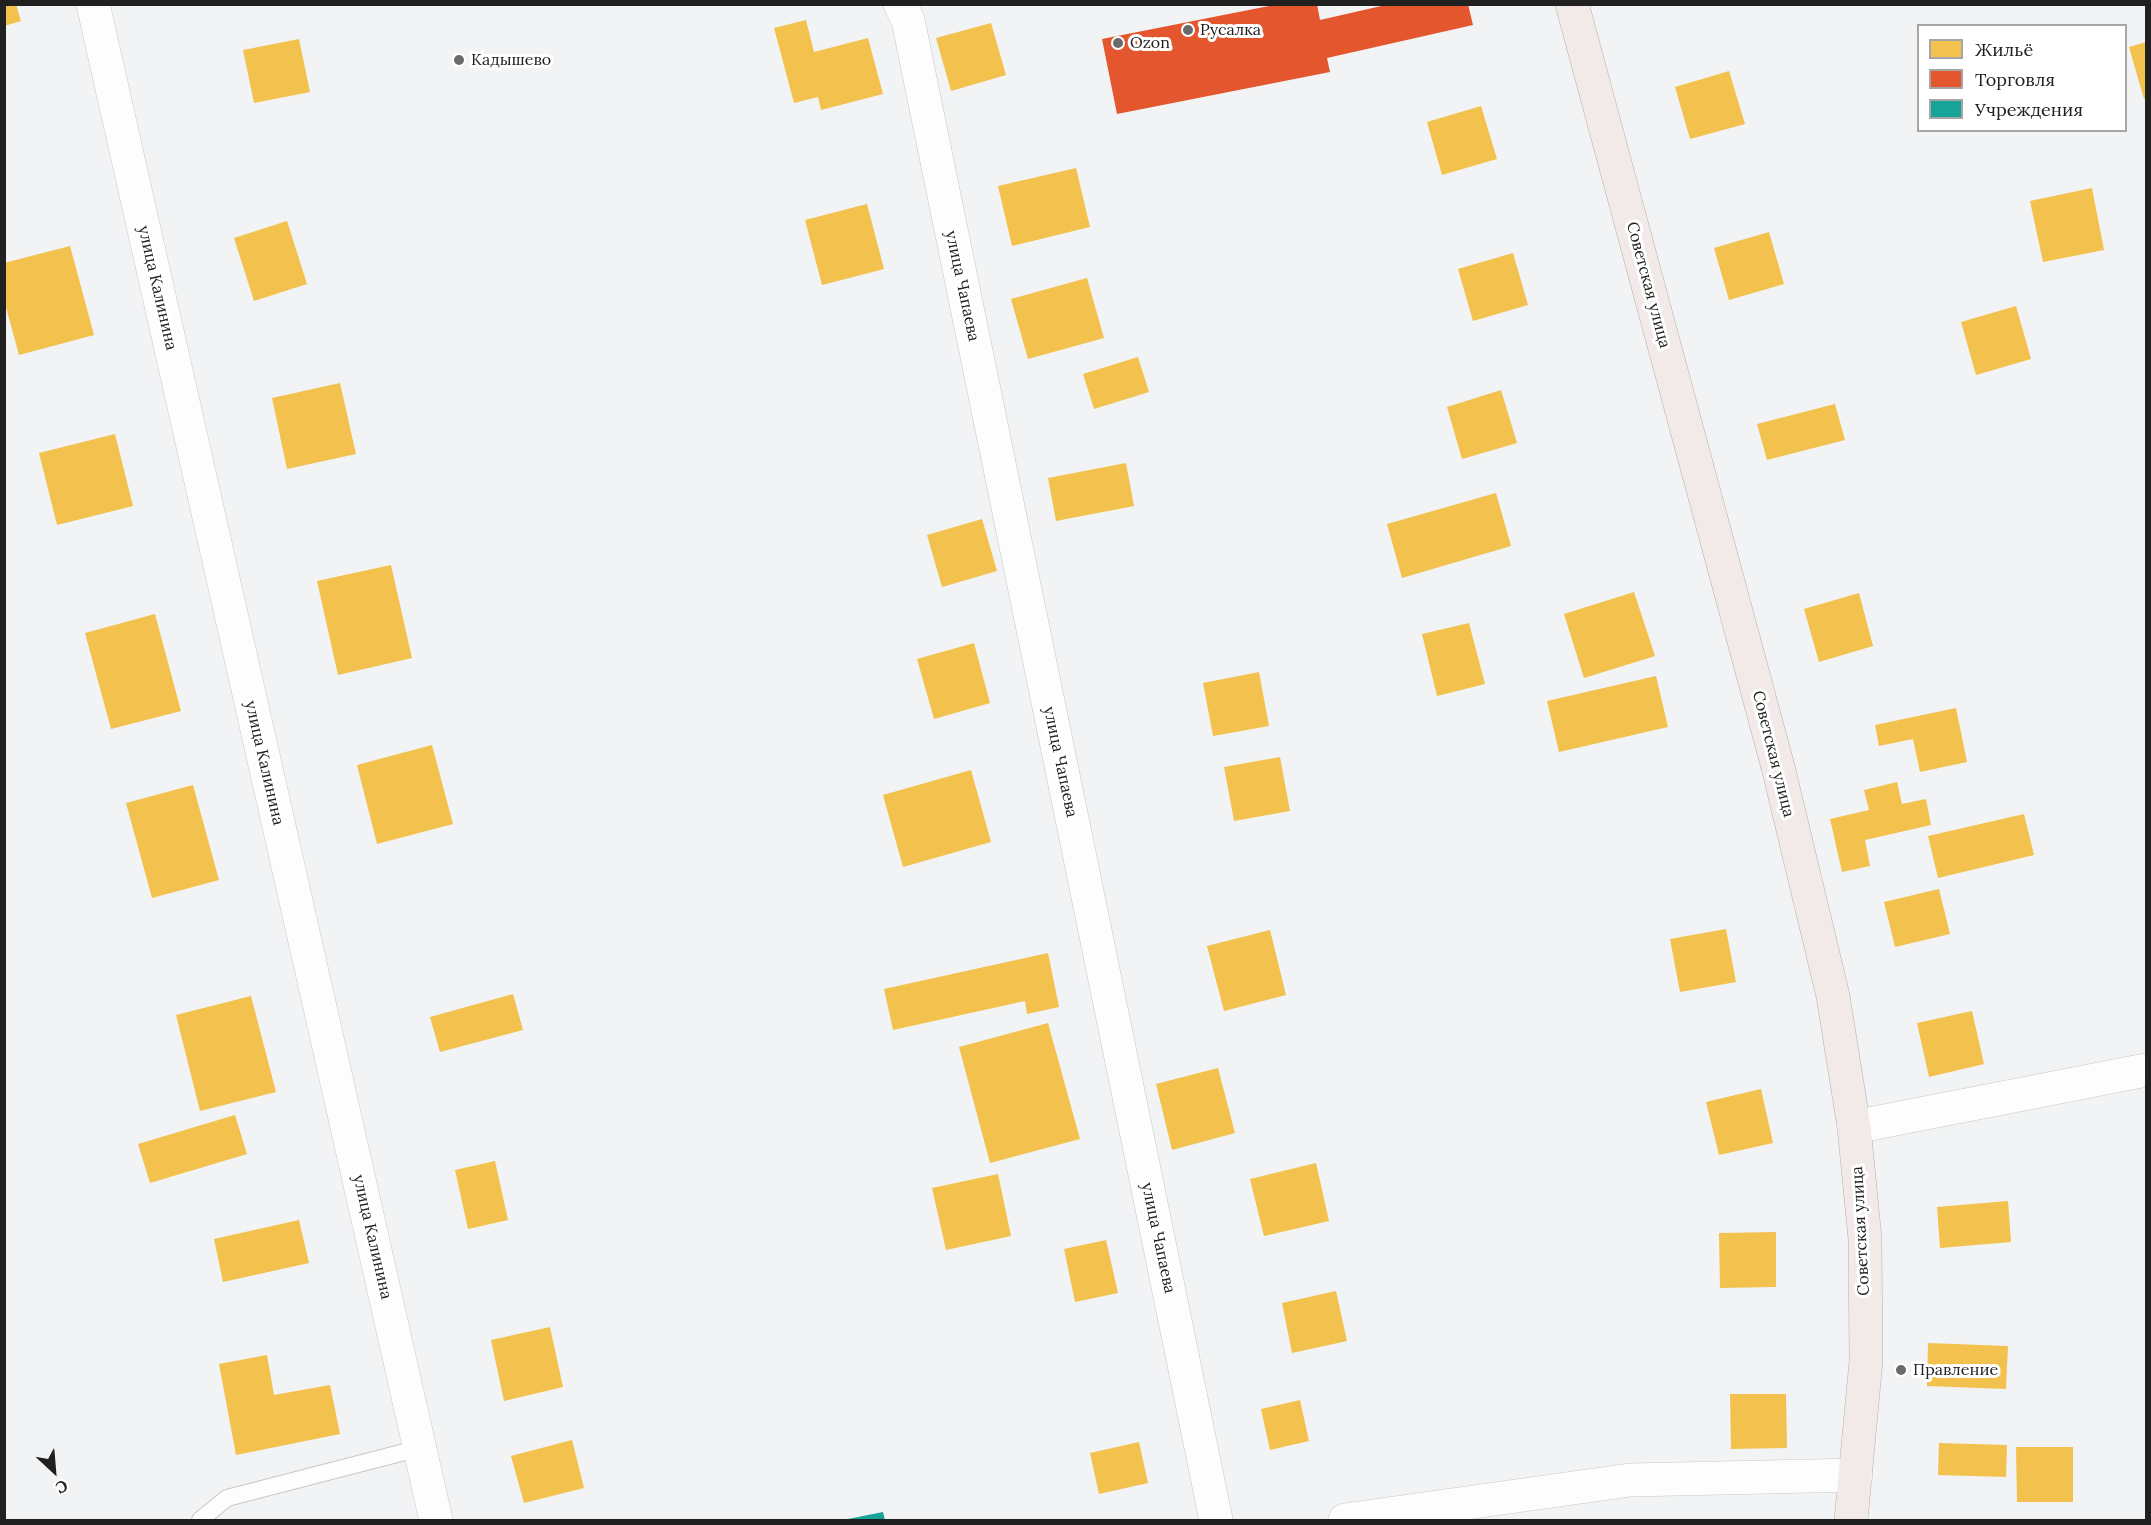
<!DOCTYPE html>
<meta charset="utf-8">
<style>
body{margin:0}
#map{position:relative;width:2151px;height:1525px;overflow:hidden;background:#f2f3f4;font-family:Lora,serif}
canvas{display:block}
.frame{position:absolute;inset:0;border:6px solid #202021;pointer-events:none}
.legend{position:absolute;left:1917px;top:24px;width:210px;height:108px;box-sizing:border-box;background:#fff;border:2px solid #a6a6a6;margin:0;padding:8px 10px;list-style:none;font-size:18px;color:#202021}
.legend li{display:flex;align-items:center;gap:12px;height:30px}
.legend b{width:30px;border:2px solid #a6a6a6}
.north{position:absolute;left:24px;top:1441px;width:60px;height:60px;-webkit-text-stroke:4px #fff;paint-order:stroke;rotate:154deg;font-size:16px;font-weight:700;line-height:24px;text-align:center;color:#202021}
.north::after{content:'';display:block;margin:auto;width:21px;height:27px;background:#202021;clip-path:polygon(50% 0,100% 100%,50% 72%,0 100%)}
</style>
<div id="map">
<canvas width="2151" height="1525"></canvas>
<div class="frame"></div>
<ul class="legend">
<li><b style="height:16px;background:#f2c14e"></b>Жильё</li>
<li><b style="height:16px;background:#e4572e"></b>Торговля</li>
<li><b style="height:16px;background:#17a398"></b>Учреждения</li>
</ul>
<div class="north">С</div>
</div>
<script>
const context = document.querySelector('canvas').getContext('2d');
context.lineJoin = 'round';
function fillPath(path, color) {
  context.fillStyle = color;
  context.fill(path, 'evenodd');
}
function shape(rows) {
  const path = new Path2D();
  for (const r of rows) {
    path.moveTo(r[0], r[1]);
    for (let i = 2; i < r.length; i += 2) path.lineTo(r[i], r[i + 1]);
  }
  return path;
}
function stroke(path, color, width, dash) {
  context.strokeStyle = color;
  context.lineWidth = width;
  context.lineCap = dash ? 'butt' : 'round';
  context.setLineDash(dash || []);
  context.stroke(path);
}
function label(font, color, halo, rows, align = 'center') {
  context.font = font + ' Lora,serif';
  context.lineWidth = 6;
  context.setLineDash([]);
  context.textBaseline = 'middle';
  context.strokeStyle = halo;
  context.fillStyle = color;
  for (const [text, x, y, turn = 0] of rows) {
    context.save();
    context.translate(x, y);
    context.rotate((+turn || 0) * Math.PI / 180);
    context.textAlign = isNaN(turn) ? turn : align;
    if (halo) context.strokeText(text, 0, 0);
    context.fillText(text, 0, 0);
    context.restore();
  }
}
fillPath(shape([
 [4,4,16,4,21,21,4,26],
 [806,20,814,52,868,38,883,94,821,110,818,97,794,103,774,28],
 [991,23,1006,75,951,91,936,38],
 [299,39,310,92,254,103,243,50],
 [2146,42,2146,98,2144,99,2129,47],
 [1729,71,1745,124,1690,139,1675,87],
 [1481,106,1497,159,1442,175,1427,122],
 [1076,168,1090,227,1012,246,998,186],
 [2092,188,2104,250,2043,262,2030,201],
 [867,204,884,269,822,285,805,220],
 [287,221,307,284,254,301,234,238],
 [1769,232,1784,284,1729,300,1714,248],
 [70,246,94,335,19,355,4,300,4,263],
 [1513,253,1528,305,1473,321,1458,269],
 [1087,278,1104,338,1028,359,1011,299],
 [2016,306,2031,359,1976,375,1961,322],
 [1138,357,1149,392,1094,409,1083,374],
 [340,383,356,454,287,469,272,398],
 [1501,390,1517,443,1462,459,1447,407],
 [1835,404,1845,440,1767,460,1757,424],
 [115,434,133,506,57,525,39,453],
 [1126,463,1134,506,1056,521,1048,478],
 [1496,493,1511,546,1402,578,1387,524],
 [982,519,997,571,942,587,927,535],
 [391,565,412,658,338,675,317,581],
 [1634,592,1655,656,1584,678,1564,614],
 [1859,593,1873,646,1819,662,1804,609],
 [155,614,181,711,111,729,85,633],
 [1469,623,1485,684,1437,696,1422,634],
 [974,643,990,703,934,719,917,659],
 [1259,672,1269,726,1213,736,1203,683],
 [1656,676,1668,727,1559,752,1547,701],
 [1956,708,1967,762,1920,772,1913,739,1879,746,1875,725],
 [432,745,453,824,377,844,357,765],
 [1280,757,1290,811,1234,821,1224,767],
 [971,770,991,842,903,867,883,795],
 [1897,782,1902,804,1926,799,1931,825,1865,840,1870,866,1842,872,1830,819,1869,810,1864,790],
 [193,785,219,880,152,898,126,803],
 [2024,814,2034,855,1938,878,1928,836],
 [1939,889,1950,934,1895,947,1884,902],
 [1726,929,1736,982,1680,992,1670,939],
 [1270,930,1286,995,1224,1011,1207,946],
 [1048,953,1059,1007,1027,1014,1025,1001,893,1030,884,989],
 [513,994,523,1030,440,1052,430,1017],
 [251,996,276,1092,200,1111,176,1015],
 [1972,1011,1984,1064,1929,1077,1917,1023],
 [1048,1023,1080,1139,990,1163,959,1047],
 [1218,1068,1235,1133,1172,1150,1156,1084],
 [1761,1089,1773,1143,1719,1155,1706,1102],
 [235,1115,247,1154,150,1183,138,1144],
 [495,1161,508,1220,468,1229,455,1170],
 [1316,1163,1329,1221,1264,1236,1250,1179],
 [998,1174,1011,1236,946,1250,932,1188],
 [2008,1201,2011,1242,1940,1248,1937,1207],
 [299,1220,309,1263,223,1282,214,1239],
 [1776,1232,1776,1287,1720,1288,1719,1233],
 [1106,1240,1118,1293,1075,1302,1064,1249],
 [1336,1291,1347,1341,1292,1353,1282,1303],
 [550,1327,563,1387,504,1401,491,1340],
 [1928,1343,2008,1346,2006,1389,1927,1386],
 [267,1355,274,1395,330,1385,340,1434,236,1455,219,1364],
 [1730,1394,1786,1394,1787,1448,1731,1449],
 [1300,1400,1309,1441,1270,1450,1261,1409],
 [572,1440,584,1488,524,1503,511,1456],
 [1139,1442,1148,1483,1099,1494,1090,1453],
 [1939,1443,2007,1445,2006,1477,1938,1475],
 [2016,1447,2073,1447,2073,1502,2017,1502]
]), '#f2c14e');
fillPath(shape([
 [1279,4,1317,4,1320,20,1390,4,1468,4,1473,25,1327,58,1330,72,1117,114,1102,39]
]), '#e4572e');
fillPath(shape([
 [883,1512,885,1520,848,1520,848,1519]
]), '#17a398');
const lane = shape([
 [200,1520,227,1498,420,1448]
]);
const street = shape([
 [93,4,436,1520],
 [900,4,908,20,1216,1520],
 [1854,1127,2146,1070],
 [1345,1520,1630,1480,1856,1475]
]);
const primary = shape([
 [1572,4,1778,767,1833,996,1854,1127,1865,1239,1866,1361,1851,1520]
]);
stroke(lane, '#c7c8c9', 18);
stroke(street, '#c7c8c9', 34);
stroke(primary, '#baaeaa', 34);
stroke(lane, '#fdfdfd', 16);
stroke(street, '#fdfdfd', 33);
stroke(primary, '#f2eae8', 33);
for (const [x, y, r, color] of [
 [1188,30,6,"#6a6a6b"],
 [1118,43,6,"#6a6a6b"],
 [459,60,6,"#6a6a6b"],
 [1901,1370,6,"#6a6a6b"]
]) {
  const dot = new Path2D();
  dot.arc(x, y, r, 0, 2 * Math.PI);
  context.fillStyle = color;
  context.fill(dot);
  stroke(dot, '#fff', 2);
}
label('16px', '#202021', '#fff', [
 ["Русалка",1200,30],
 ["Ozon",1130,43],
 ["Кадышево",471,60],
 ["Правление",1913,1370]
], 'left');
label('16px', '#202021', '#fff', [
 ["Советская улица",1648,285,75],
 ["улица Чапаева",962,286,78],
 ["улица Калинина",157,288,77],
 ["Советская улица",1773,754,76],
 ["улица Чапаева",1060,762,78],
 ["улица Калинина",264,763,77],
 ["Советская улица",1861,1231,-93],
 ["улица Калинина",372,1237,77],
 ["улица Чапаева",1158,1238,78]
]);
</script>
